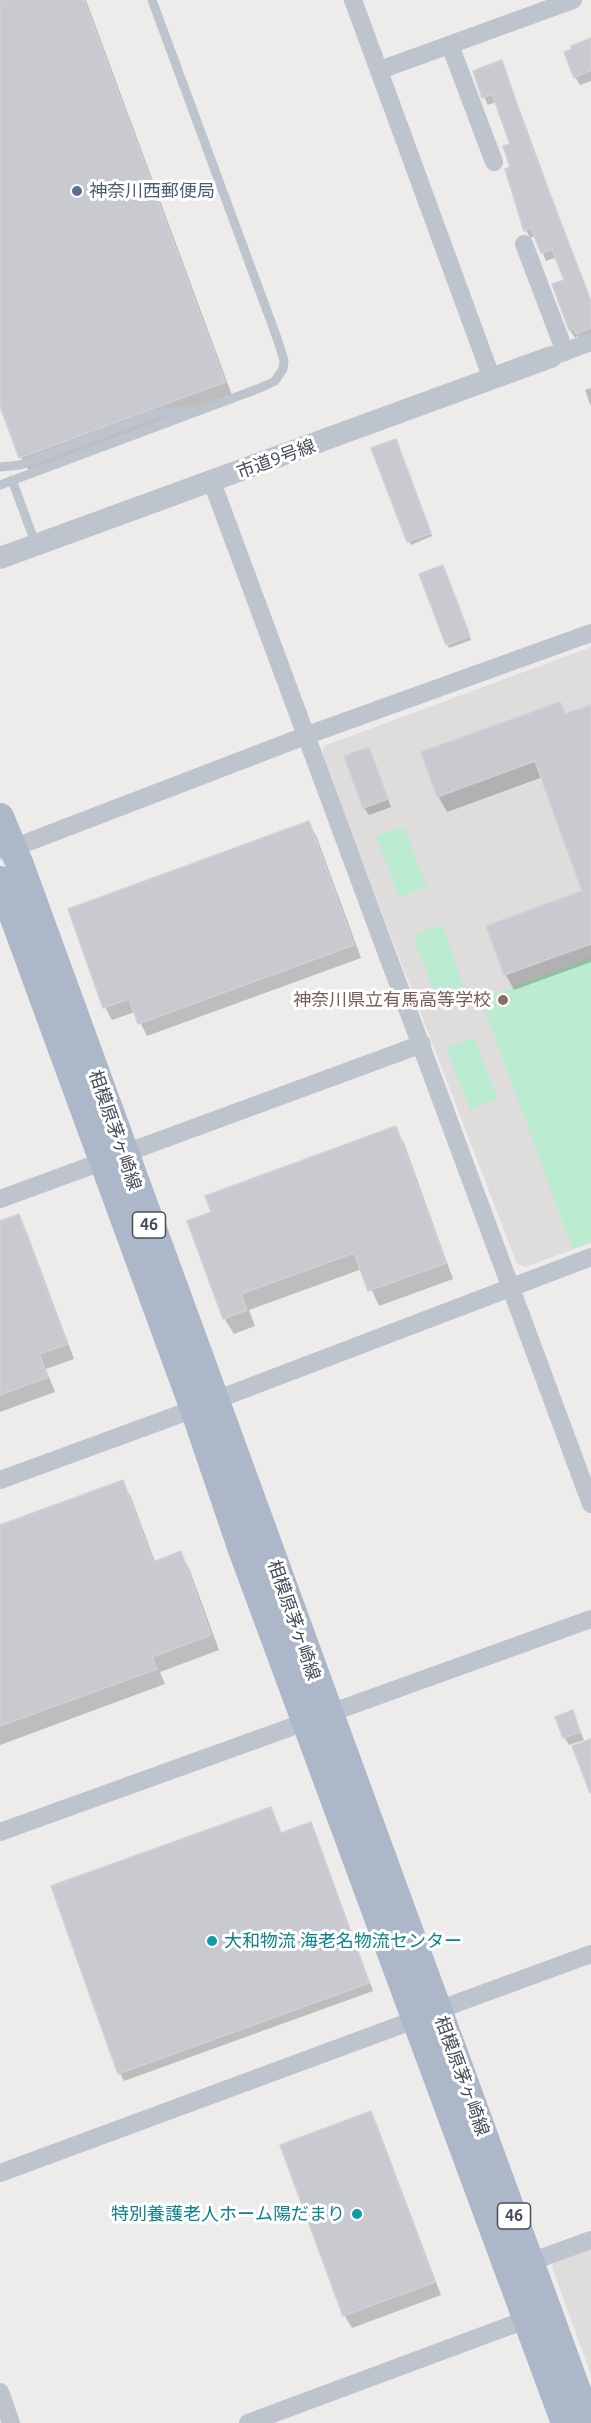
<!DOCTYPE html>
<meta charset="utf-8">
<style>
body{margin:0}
canvas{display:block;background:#eeebeb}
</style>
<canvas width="591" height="2423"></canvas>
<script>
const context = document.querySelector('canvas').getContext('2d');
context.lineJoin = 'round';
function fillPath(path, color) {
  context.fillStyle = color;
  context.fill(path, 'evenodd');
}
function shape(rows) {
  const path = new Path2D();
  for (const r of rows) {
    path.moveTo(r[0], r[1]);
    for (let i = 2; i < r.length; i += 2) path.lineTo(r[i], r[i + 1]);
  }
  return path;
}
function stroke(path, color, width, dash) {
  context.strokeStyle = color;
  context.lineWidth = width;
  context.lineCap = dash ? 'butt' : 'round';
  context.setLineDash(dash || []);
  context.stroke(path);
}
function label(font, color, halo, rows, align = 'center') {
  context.font = font + ' Ubuntu,"Noto Sans JP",sans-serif';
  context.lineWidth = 6;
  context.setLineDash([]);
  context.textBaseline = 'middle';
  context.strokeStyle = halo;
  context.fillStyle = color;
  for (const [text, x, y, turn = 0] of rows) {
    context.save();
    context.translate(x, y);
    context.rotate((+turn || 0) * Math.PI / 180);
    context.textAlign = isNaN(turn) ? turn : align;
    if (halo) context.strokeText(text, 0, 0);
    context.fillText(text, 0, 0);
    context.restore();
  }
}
fillPath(shape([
 [591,647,591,1243,525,1267,517,1264,322,756,324,746],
 [591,2247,591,2375,552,2267,554,2261]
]), '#dfdcdc');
fillPath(shape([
 [404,826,427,887,399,897,376,836],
 [442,925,464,987,436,997,413,935],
 [591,957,591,1241,572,1248,481,999],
 [474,1037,498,1099,470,1110,446,1048]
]), '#bbebd1');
fillPath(shape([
 [0,0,86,0,233,398,30,473,21,457,0,401],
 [591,39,591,81,580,85,575,77],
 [505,70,591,304,591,338,581,341,578,336,575,338,570,330,566,281,557,257,546,261,536,236,530,238,526,230,512,168,512,145,496,102,488,105,484,97],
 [591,388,591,407,585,390],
 [397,444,432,536,411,545,409,541],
 [444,570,471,640,449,648,447,644],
 [559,704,566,715,591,706,591,962,514,990,506,975,488,927,584,892,543,777,447,812,438,796],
 [368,749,391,807,369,815,364,807],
 [308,822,316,835,361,958,147,1036,135,1012,112,1020,105,1007],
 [395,1128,404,1143,453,1279,379,1306,362,1269,249,1310,255,1326,234,1334,224,1318,213,1213],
 [18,1216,26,1230,74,1359,46,1369,55,1392,0,1412,0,1222],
 [122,1482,131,1497,155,1562,180,1553,189,1568,219,1650,160,1672,165,1684,0,1745,0,1527],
 [572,1712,584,1740,569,1745,564,1737],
 [271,1809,282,1834,310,1824,315,1832,373,1991,124,2081,120,2073],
 [370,2113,377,2125,441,2295,352,2328,345,2316,282,2146]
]), '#0003');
const building = shape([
 [0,0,84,0,225,382,19,458,0,406,0,0],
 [591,38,591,70,574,78,564,52,572,49,571,46,591,38],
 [502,60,528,137,591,301,591,328,576,334,574,329,569,330,552,284,564,280,552,249,541,253,531,228,524,231,505,169,510,167,503,146,510,144,492,94,482,98,473,71,502,60],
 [396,439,431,533,407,542,371,448,396,439],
 [443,565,470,636,446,645,419,574,443,565],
 [560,702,565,714,591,705,591,944,504,975,486,926,582,891,535,761,437,797,421,752,560,702],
 [369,747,388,799,363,808,344,756,369,747],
 [309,821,354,945,138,1024,129,999,103,1008,68,909,309,821],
 [396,1126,446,1263,368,1291,354,1253,241,1294,247,1310,223,1319,187,1221,211,1212,205,1196,396,1126],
 [19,1214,67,1344,39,1354,48,1377,0,1395,0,1221,19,1214],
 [123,1480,153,1562,181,1551,211,1635,152,1657,157,1669,0,1726,0,1525,123,1480],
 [573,1710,580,1732,563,1738,555,1717,573,1710],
 [591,1739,591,1792,590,1793,572,1746,591,1739],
 [271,1807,281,1833,311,1822,369,1983,118,2074,51,1886,271,1807],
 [371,2111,435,2282,343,2316,280,2145,371,2111]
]);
fillPath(building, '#c8cad0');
stroke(building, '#cfd1d7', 1.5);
stroke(shape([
 [36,459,156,413,187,411],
 [0,467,20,465,41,458],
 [12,480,36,545],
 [0,485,260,388,275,381,283,369,284,360,277,338,152,0]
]), '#bdc4cd', 9);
stroke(shape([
 [353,0,492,379],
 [450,45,494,162],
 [380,70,573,0],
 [524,244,565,352],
 [553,356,591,342],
 [212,482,591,1504],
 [5,851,305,736,591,633],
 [123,1154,422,1044],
 [0,1199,104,1161],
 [213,1401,591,1257],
 [0,1480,194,1409],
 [0,1832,591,1619],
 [438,2010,591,1954],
 [0,2173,417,2019],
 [530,2262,591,2240],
 [0,2392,11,2423],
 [248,2423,528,2319]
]), '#bdc4cd', 18);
stroke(shape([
 [0,558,551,357]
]), '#bdc4cd', 22);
stroke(shape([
 [0,817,20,865,589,2423],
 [0,880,194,1409,242,1550,565,2423]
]), '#acb8c9', 28);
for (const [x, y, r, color] of [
 [77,191,6,"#5c6f8a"],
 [503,1000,6,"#8d6e63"],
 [212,1941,6,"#0f9aa8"],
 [357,2214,6,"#0f9aa8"]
]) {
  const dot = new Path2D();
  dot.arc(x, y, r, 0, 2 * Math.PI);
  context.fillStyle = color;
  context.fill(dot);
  stroke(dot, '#fff', 2);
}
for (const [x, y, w] of [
 [149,1225,33],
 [514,2216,33]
]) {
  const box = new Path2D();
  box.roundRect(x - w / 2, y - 13, w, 26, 4.5);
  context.fillStyle = '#fff';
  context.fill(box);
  stroke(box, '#454d57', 1.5);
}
label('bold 16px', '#454d57', null, [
 ["46",149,1225],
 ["46",514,2216]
]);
label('18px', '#4e5e75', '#fff', [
 ["神奈川西郵便局",89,191]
], 'left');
label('18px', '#454d57', '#fff', [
 ["市道9号線",276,459,-20],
 ["相模原茅ヶ崎線",115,1130,71],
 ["相模原茅ヶ崎線",294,1620,71],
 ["相模原茅ヶ崎線",462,2076,70]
]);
label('18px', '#785e54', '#fff', [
 ["神奈川県立有馬高等学校",491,1000]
], 'right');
label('18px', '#0d838f', '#fff', [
 ["大和物流 海老名物流センター",224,1941],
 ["特別養護老人ホーム陽だまり",345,2214,"right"]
], 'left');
</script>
